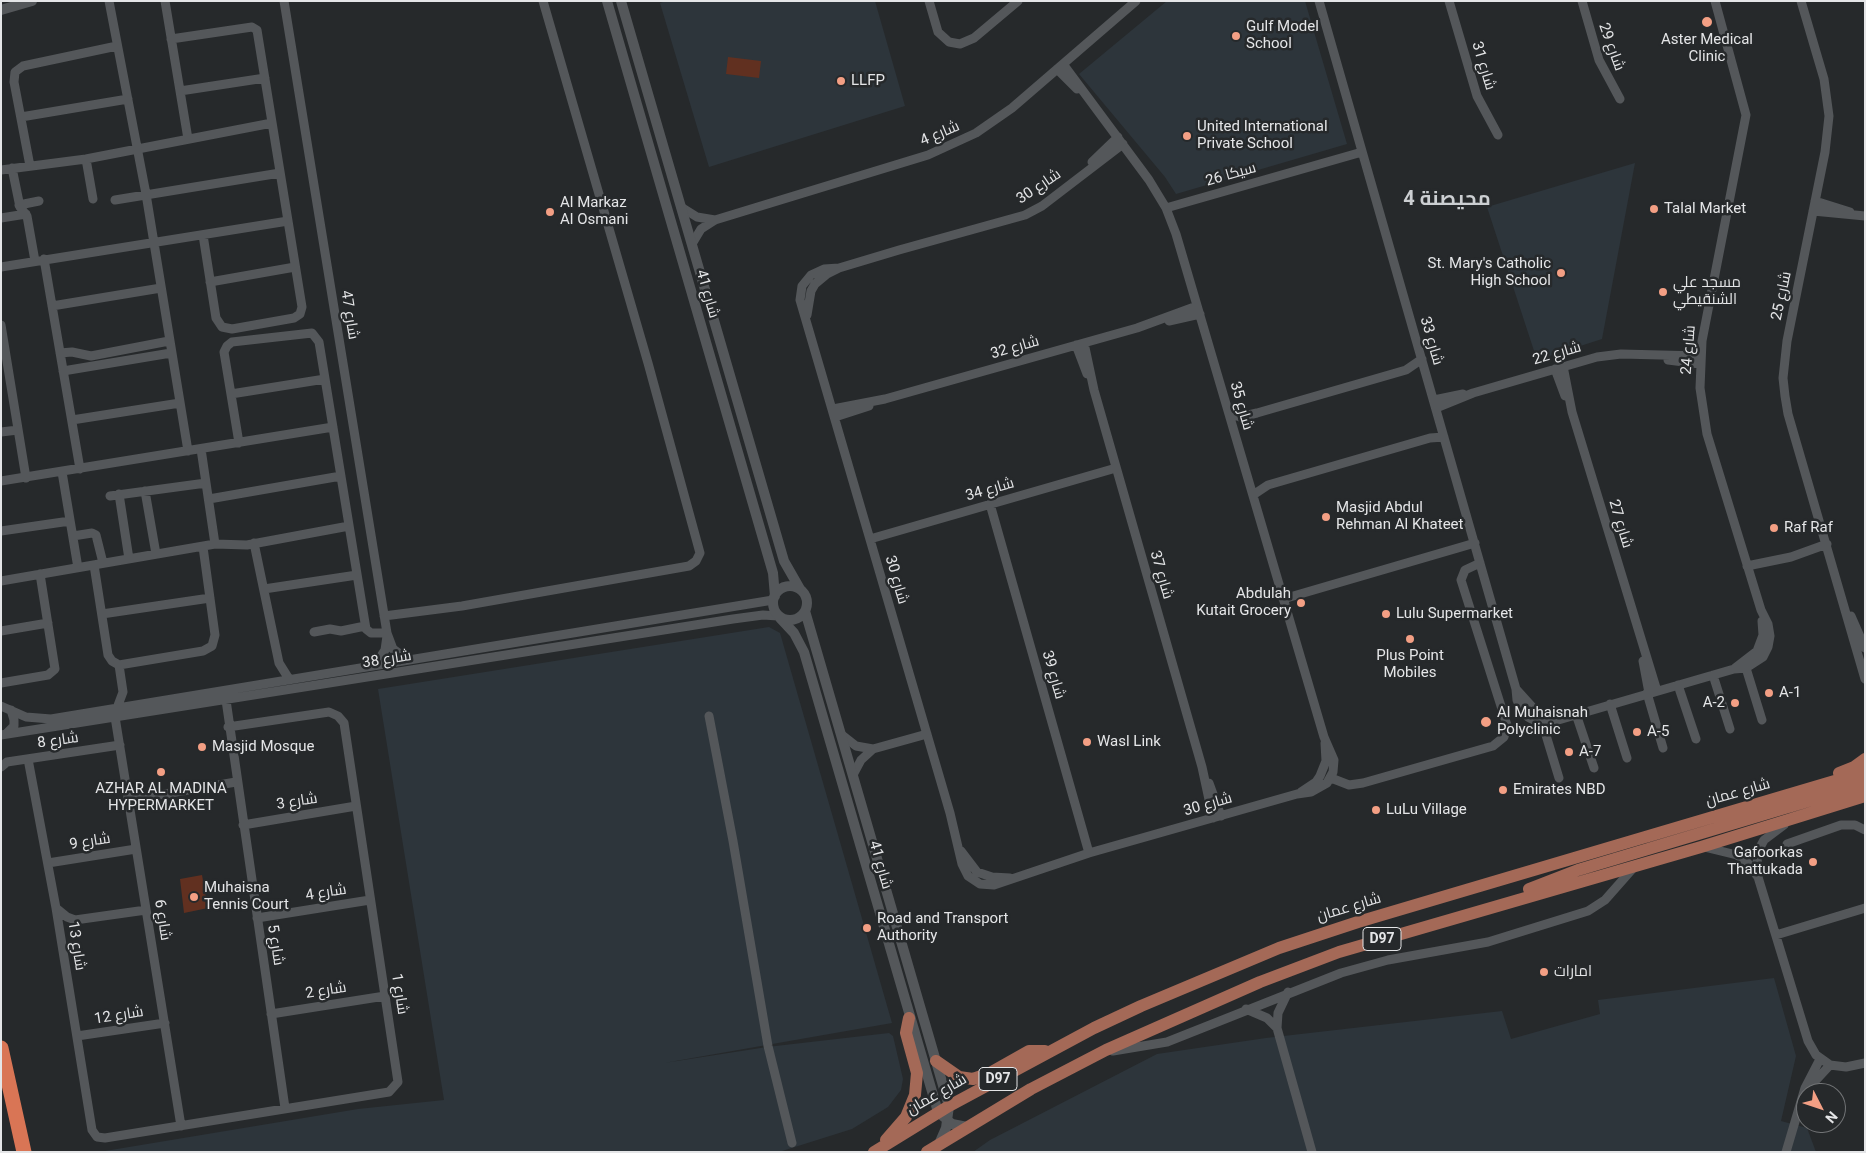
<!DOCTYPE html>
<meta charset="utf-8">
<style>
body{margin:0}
#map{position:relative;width:1866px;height:1153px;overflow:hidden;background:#26292b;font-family:Roboto,sans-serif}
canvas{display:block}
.frame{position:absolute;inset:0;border:2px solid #e4e5e7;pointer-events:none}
.north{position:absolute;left:1796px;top:1083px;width:50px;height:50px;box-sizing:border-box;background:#26292b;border:1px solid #727476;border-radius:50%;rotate:131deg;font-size:14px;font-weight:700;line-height:20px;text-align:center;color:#e4e5e7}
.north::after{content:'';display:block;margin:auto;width:18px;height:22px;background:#f39f84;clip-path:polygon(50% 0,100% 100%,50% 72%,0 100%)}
</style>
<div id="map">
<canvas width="1866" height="1153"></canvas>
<div class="frame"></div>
<div class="north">N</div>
</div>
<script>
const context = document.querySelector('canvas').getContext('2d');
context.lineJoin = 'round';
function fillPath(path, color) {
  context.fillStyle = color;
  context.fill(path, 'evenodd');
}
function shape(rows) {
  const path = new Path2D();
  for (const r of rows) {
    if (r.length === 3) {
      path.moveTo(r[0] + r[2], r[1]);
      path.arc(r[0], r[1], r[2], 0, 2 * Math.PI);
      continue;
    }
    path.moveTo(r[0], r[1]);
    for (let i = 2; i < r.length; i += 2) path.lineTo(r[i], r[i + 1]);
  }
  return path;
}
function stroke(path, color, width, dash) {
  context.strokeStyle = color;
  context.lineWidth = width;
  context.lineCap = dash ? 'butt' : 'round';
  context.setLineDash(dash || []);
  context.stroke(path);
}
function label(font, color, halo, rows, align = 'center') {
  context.font = font + ' Roboto,Cairo,sans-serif';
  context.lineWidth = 5;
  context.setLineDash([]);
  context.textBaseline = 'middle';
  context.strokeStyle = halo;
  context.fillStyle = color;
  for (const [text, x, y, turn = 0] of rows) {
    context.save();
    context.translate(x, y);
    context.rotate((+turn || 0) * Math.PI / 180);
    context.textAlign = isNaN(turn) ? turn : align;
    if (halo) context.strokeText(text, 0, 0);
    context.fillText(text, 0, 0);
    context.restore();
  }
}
fillPath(shape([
 [666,1,875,1,905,106,709,167,660,3],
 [1167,1,1305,1,1347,144,1176,194,1165,177,1079,74],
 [1635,163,1602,339,1537,360,1487,207],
 [769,627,780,633,892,1023,664,1063,767,1047,889,1033,893,1036,903,1079,901,1090,888,1107,852,1129,779,1152,99,1152,358,1109,444,1100,378,689],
 [1774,978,1796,1056,1781,1121,1807,1128,1816,1152,973,1152,990,1140,1157,1054,1266,1038,1502,1011,1511,1039,1600,1014,1598,1000]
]), '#2d353b');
fillPath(shape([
 [728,57,761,61,759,78,726,74],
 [202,875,208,908,184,913,180,879]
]), '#613020');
stroke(shape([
 [109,1,146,194,188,451],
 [165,1,188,139],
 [284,1,387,633,393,649,407,659],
 [929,1,938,32,949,42,960,44,974,38,1018,1],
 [1319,1,1516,689,1517,700,1521,709,1528,717,1537,722,1548,723,1734,669,1746,668,1763,657,1768,647,1770,636,1768,624,1761,610,1707,434,1700,388,1702,341,1746,115,1715,1],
 [1449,1,1477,96,1498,135],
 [1582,1,1599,60,1620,99],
 [1801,1,1824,79,1829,116,1825,152,1787,341,1783,378,1785,396,1788,414,1865,679],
 [171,39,252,27,257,30,302,307,300,314,294,318,232,329,222,327,216,318,203,235],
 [1057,69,1077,89],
 [180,91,265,78],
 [21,117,128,99],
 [86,159,93,199],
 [1092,162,1118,137],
 [30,166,14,82,15,72,23,66,117,46],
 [12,168,20,207,27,216,35,261],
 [1,170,86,159,272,123],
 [115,200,280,173],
 [1815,201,1850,212],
 [19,205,39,201],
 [681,207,697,217,715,220],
 [1166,208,1362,152],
 [1813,211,1865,216],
 [1,218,26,214],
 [692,244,701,229,715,220,928,155,976,133,1012,108,1136,1],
 [44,259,80,469],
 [1,267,288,221],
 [839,268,824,269,811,275,802,286,800,300,950,813,962,864,968,876,980,884,994,885,1089,853,1297,794,1311,792,1327,783,1333,772,1334,760,1324,737,1176,234,1166,208,1149,180,1063,64],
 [210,282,295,267],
 [52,306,161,288],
 [807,315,811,291,815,284,827,274,839,268,899,250,1025,215,1042,206,1123,144],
 [1169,321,1200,314],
 [1,325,26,478],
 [1084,343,1094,390,1202,767,1213,818],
 [1076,345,1087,374],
 [60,353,72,352,91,356,169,341],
 [1668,360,1700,364],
 [1563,366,1572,412,1657,691],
 [1555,369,1565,396],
 [63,371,171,353],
 [231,394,325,379],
 [1434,400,1463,394],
 [1436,408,1473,393,1597,357,1621,354,1701,356],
 [833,409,885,399,1137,328,1197,306],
 [1229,413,1240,417,1257,413,1406,370,1422,359],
 [835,417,869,406],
 [72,420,180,403],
 [1,432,18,430],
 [239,443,224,352,227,346,232,342,312,333,319,342,366,629,371,633,387,633],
 [201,449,215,544],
 [62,472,78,568],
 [1,481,333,427],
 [145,491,156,554],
 [119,494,129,559],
 [1253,495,1268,485,1430,438,1444,437],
 [110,496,206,483],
 [209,499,341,476],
 [990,504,1089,853],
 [1,531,70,521],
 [73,536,92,533,96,535,103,563],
 [870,539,1116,468],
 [254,543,279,663,289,679],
 [94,565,108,655,112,661,119,665,203,651,212,646,215,635,203,547],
 [1747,566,1791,557,1827,544],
 [1,581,215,544,247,545,349,526],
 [264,589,357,575],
 [1283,599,1475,543],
 [102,614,210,598],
 [384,616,462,606,689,566,696,561,700,553,648,363,543,1],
 [1851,616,1865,648],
 [1,631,48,623],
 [314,632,330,629,341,631,365,626],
 [1643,661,1649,693],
 [376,664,385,650,387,636],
 [1735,668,1757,651,1763,635,1762,621],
 [1746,668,1762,720],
 [1713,675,1730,729],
 [1,683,48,675,55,669,40,574],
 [1678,685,1696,739],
 [1516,689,1535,710,1551,716,1562,716],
 [1647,693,1663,748],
 [226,700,285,1108],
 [1610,704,1627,758],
 [1,706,26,717,51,719,773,600],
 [117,708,123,692,119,665],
 [1576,714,1594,768],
 [709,716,733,841,768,1046,792,1143],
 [115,717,181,1126],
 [1542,722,1559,778],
 [6,734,14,726,14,720,11,710],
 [1,735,733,619,763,615,778,616],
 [842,735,856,746,873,749,927,734],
 [28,759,56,908,92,1130,97,1137,105,1138,389,1092,398,1082,344,723,338,716,329,712,228,727],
 [1,767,7,762,120,745],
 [853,775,861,760,873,749],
 [1331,778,1349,785,1363,783,1493,746,1504,737,1507,725,1461,580,1465,570,1480,563],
 [1209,783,1221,816],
 [1301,792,1316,782,1320,776,1326,761,1325,743],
 [129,800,236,782],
 [243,825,356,806],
 [1784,825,1764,840,1758,851,1757,864,1758,877,1808,1041,1816,1055,1830,1065,1846,1067,1865,1063],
 [1787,844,1841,825,1855,825,1865,830],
 [1704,847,1737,855,1747,862,1758,877],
 [961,851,977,872,992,877,1010,878],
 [48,863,136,849],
 [56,908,67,917,75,920,146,910],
 [257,918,370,900],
 [1776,935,1865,908],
 [1288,992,1278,1013,1277,1028,1312,1152],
 [1246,1009,1267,1018,1277,1028],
 [271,1014,385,996],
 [77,1036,165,1023],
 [1113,1051,1167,1042,1341,973,1388,960,1488,942,1588,911,1605,900,1635,866],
 [1805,1092,1830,1065],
 [1786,1152,1805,1088,1820,1059]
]), '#54575a', 9);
stroke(shape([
 [607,1,773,573,775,596],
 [621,1,784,561,800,589],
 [1,10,32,1],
 [790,603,17],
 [805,611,949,1106,946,1128,939,1144],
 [780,618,794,633,804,652,938,1112,952,1124,967,1127]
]), '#54575a', 10);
stroke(shape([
 [1839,773,1854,767,1865,759],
 [1529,889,1578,870,1865,784],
 [936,1061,959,1077,973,1079,990,1073,1029,1051,1045,1051],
 [886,1140,906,1117,915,1095,917,1073,906,1033,909,1018],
 [874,1152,949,1106,1094,1028,1141,1006,1279,948,1358,922,1865,772],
 [927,1152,1031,1089,1106,1050,1260,982,1339,952,1701,847,1865,796]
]), '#a46957', 12);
stroke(shape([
 [1,1048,24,1152]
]), '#d97555', 15);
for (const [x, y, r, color] of [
 [1707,22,6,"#f39f84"],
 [1236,36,5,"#f39f84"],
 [841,81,5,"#f39f84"],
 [1187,136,5,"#f39f84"],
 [1654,209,5,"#f39f84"],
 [550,212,5,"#f39f84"],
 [1561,273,5,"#f39f84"],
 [1663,292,5,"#f39f84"],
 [1326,517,5,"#f39f84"],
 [1774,528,5,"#f39f84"],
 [1301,603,5,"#f39f84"],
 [1386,614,5,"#f39f84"],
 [1410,639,5,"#f39f84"],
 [1769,693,5,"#f39f84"],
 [1735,703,5,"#f39f84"],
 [1486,722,6,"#f39f84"],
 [1637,732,5,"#f39f84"],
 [1087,742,5,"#f39f84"],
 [202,747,5,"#f39f84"],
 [1569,752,5,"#f39f84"],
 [161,772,5,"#f39f84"],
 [1503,790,5,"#f39f84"],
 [1376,810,5,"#f39f84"],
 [1813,862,5,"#f39f84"],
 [194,897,5,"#f39f84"],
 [867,928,5,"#f39f84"],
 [1544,972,5,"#f39f84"]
]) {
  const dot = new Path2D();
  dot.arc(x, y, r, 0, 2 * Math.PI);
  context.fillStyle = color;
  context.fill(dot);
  stroke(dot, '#26292b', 2);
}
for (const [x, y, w] of [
 [1382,939,38],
 [998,1079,38]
]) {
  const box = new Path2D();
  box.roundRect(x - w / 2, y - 11.5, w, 23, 4);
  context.fillStyle = '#26292b';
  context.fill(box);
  stroke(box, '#e4e5e7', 1);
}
label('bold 14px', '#e4e5e7', null, [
 ["D97",1382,939],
 ["D97",998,1079]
]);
label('15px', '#e4e5e7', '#26292b', [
 ["Gulf Model",1246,27],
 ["School",1246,44],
 ["Aster Medical",1707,40,"center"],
 ["Clinic",1707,57,"center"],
 ["LLFP",851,81],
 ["United International",1197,127],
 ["Private School",1197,144],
 ["Al Markaz",560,203],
 ["Al Osmani",560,220],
 ["Talal Market",1664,209],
 ["St. Mary's Catholic",1551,264,"right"],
 ["High School",1551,281,"right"],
 ["مسجد علي",1673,283],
 ["الشنقيطي",1673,300],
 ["Masjid Abdul",1336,508],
 ["Rehman Al Khateet",1336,525],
 ["Raf Raf",1784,528],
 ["Abdulah",1291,594,"right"],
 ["Kutait Grocery",1291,611,"right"],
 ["Lulu Supermarket",1396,614],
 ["Plus Point",1410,656,"center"],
 ["Mobiles",1410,673,"center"],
 ["A-1",1779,693],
 ["A-2",1725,703,"right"],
 ["Al Muhaisnah",1497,713],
 ["Polyclinic",1497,730],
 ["A-5",1647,732],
 ["Wasl Link",1097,742],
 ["Masjid Mosque",212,747],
 ["A-7",1579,752],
 ["AZHAR AL MADINA",161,789,"center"],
 ["HYPERMARKET",161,806,"center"],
 ["Emirates NBD",1513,790],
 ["LuLu Village",1386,810],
 ["Gafoorkas",1803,853,"right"],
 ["Thattukada",1803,870,"right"],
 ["Muhaisna",204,888],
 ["Tennis Court",204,905],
 ["Road and Transport",877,919],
 ["Authority",877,936],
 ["امارات",1554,972]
], 'left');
label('15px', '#e4e5e7', '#26292b', [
 ["شارع 29",1611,47,70],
 ["شارع 31",1483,66,73],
 ["شارع 4",940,134,-23],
 ["سيكا 26",1231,175,-16],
 ["شارع 30",1039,187,-34],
 ["شارع 41",707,294,74],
 ["شارع 25",1782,296,-78],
 ["شارع 47",349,315,81],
 ["شارع 33",1431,341,74],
 ["شارع 32",1015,348,-16],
 ["شارع 24",1689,350,-85],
 ["شارع 22",1557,354,-16],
 ["شارع 35",1241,406,74],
 ["شارع 34",990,490,-16],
 ["شارع 27",1620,524,73],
 ["شارع 37",1161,575,74],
 ["شارع 30",896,580,74],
 ["شارع 38",387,660,-9],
 ["شارع 39",1053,675,74],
 ["شارع 8",58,741,-8],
 ["شارع عمان",1738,793,-16],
 ["شارع 3",297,802,-9],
 ["شارع 30",1208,805,-16],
 ["شارع 9",90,842,-9],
 ["شارع 41",880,865,74],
 ["شارع 4",326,893,-9],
 ["شارع عمان",1349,908,-17],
 ["شارع 6",162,920,81],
 ["شارع 5",275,945,81],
 ["شارع 13",76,946,81],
 ["شارع 2",326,991,-9],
 ["شارع 1",399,994,81],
 ["شارع 12",119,1016,-9],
 ["شارع عمان",937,1095,-30]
]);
label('bold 20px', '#cccfd2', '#26292b', [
 ["محيصنة 4",1447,200]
]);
</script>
